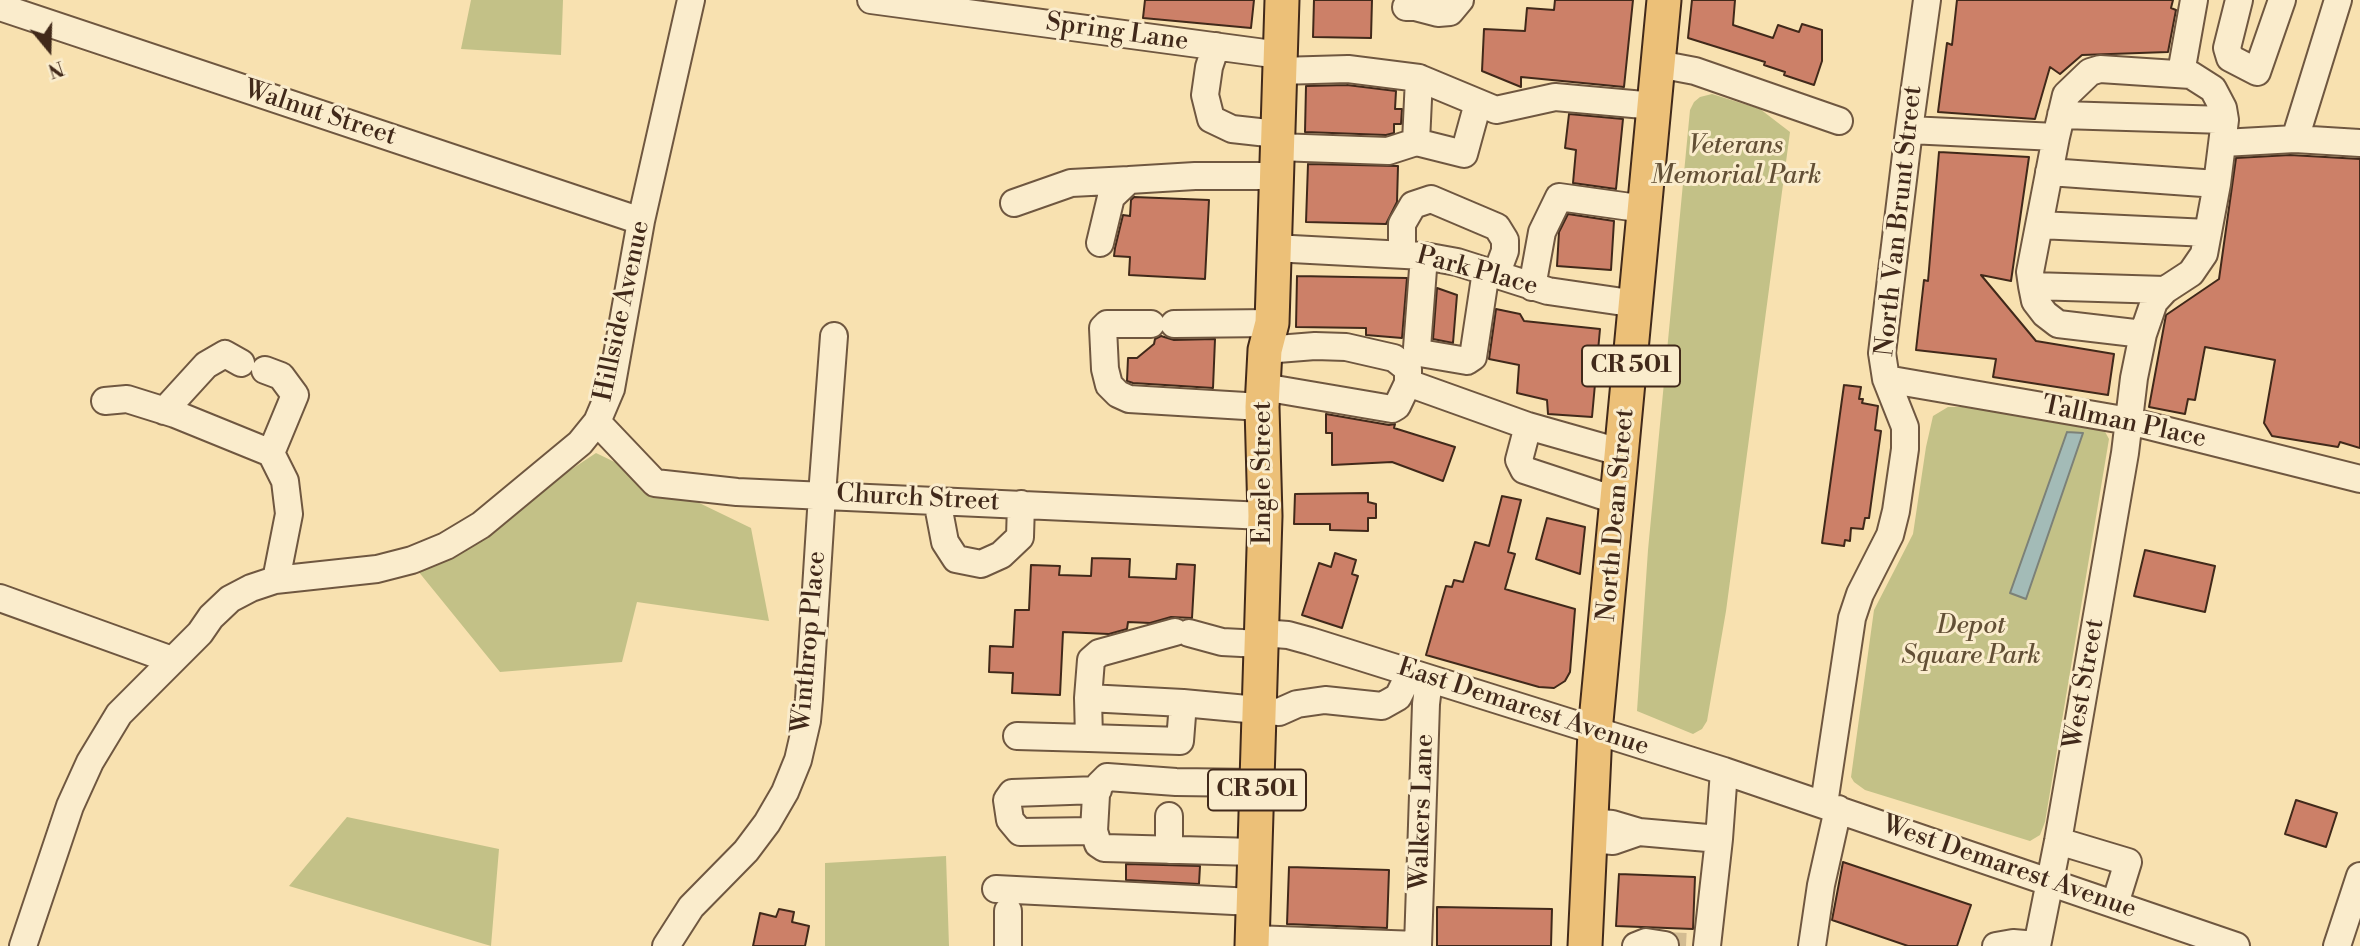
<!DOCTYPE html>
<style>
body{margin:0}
#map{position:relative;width:2360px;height:946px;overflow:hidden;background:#f8e1b0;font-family:"Libre Bodoni",serif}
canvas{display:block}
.north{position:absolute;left:14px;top:14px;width:70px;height:70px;-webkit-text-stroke:5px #faeccc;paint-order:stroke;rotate:161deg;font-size:19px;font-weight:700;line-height:28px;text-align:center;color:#41291a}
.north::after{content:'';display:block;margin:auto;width:24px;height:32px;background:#41291a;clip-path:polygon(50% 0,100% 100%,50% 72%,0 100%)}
</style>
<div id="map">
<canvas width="2360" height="946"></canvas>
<div class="north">N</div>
</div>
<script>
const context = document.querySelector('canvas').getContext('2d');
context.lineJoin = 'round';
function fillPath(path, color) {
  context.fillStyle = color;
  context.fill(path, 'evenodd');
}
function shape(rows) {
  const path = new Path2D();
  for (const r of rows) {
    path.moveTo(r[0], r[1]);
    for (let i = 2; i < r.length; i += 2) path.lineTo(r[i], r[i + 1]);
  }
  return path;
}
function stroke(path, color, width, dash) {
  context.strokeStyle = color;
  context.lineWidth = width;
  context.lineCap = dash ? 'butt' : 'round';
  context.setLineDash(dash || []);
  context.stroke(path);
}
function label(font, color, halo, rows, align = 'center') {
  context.font = font + ' "Libre Bodoni",serif';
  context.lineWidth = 6;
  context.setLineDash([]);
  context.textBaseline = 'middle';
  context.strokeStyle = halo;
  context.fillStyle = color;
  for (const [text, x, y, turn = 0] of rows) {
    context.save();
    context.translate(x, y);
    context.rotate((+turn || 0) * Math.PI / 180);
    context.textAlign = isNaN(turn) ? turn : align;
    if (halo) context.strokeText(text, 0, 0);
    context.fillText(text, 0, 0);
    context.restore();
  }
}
fillPath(shape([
 [471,0,563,0,561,55,461,49],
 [1712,94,1760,109,1790,132,1726,611,1707,721,1702,729,1693,734,1637,711,1648,550,1690,110,1694,102,1700,97],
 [1948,407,1963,407,2103,428,2109,439,2045,822,2040,835,2030,841,1865,790,1854,782,1851,777,1874,610,1913,534,1926,447,1933,416],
 [596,453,751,528,769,621,637,602,622,662,500,672,418,571],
 [347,817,499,849,491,946,289,886],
 [946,856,949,946,825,946,825,863]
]), '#c3c187');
const water = shape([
 [2067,432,2083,433,2026,599,2010,593,2067,432]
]);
fillPath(water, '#a3bbb7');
stroke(water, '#7c8178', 2);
const building = shape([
 [1145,0,1254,0,1251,28,1143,18,1145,0],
 [1314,0,1372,0,1371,38,1313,37,1314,0],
 [1555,0,1633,0,1624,87,1521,77,1521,87,1482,71,1484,29,1525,31,1527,8,1554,10,1555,0],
 [1692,0,1735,0,1733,25,1773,38,1778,25,1799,32,1802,24,1822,30,1822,61,1814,85,1784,75,1785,72,1764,65,1765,62,1688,38,1692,0],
 [1957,0,2173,0,2171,8,2176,10,2168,52,2082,55,2060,74,2050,67,2035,119,1938,112,1947,43,1952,45,1957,0],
 [1347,85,1396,91,1395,109,1402,109,1401,124,1394,124,1394,133,1386,135,1305,132,1306,86,1347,85],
 [1569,114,1623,119,1616,189,1573,183,1576,150,1565,148,1569,114],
 [1939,152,2029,157,2011,281,1981,275,2036,341,2114,354,2108,395,1993,377,1996,359,1916,350,1924,280,1928,281,1939,152],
 [2290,155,2360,159,2360,448,2340,442,2338,447,2272,436,2264,423,2275,360,2205,347,2195,400,2188,399,2185,414,2149,407,2166,315,2219,279,2236,158,2290,155],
 [1308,164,1398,166,1397,202,1386,224,1306,222,1308,164],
 [1134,197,1209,200,1205,279,1129,275,1130,257,1114,256,1115,248,1123,215,1130,216,1131,200,1134,197],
 [1568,214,1614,221,1611,270,1557,266,1559,232,1568,214],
 [1297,276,1407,278,1402,338,1366,335,1366,328,1296,327,1297,276],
 [1437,288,1457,295,1453,343,1433,339,1437,288],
 [1496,309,1520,314,1524,321,1600,329,1592,417,1548,414,1547,400,1517,393,1519,365,1489,359,1496,309],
 [1161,336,1174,340,1215,339,1213,388,1133,383,1127,381,1128,358,1137,358,1154,344,1155,339,1161,336],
 [1844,385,1861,387,1859,399,1863,399,1862,403,1878,406,1875,430,1881,431,1869,518,1865,518,1863,529,1851,528,1850,541,1845,540,1844,546,1822,543,1844,385],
 [1326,414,1389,425,1395,424,1394,428,1455,447,1443,481,1392,462,1332,465,1332,433,1326,433,1326,414],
 [1368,493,1368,502,1376,504,1376,518,1368,518,1368,531,1330,530,1330,524,1294,524,1295,494,1368,493],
 [1502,496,1521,500,1508,552,1515,554,1505,589,1575,609,1570,672,1565,681,1554,688,1539,687,1426,655,1446,586,1452,587,1454,580,1463,582,1475,542,1489,546,1502,496],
 [1547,518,1585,527,1580,574,1536,559,1547,518],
 [2145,550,2215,566,2205,612,2134,596,2145,550],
 [1335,553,1356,560,1352,574,1358,576,1342,628,1302,615,1319,563,1331,567,1335,553],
 [1092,558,1130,559,1129,577,1176,579,1177,564,1195,565,1192,618,1171,617,1150,623,1128,622,1127,629,1109,634,1063,632,1060,695,1012,693,1013,673,989,672,990,646,1013,647,1015,610,1029,610,1031,565,1060,566,1059,575,1091,576,1092,558],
 [2296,800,2337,813,2326,847,2285,834,2296,800],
 [1843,862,1971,905,1957,946,1908,946,1832,920,1843,862],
 [1126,864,1200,866,1199,884,1126,880,1126,864],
 [1289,867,1389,870,1387,928,1287,924,1289,867],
 [1619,874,1695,877,1693,929,1616,926,1619,874],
 [1437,907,1552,909,1551,946,1437,946,1437,907],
 [779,909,794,912,792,922,809,926,805,946,753,946,760,913,776,917,779,909]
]);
fillPath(building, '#cc8068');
stroke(building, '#41291a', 2);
stroke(shape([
 [1665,945,1686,946]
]), '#d3bc92', 26, [26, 13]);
const minor = shape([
 [871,0,1280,55],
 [2239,0,2227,48,2230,58,2257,72,2282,0],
 [0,7,641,221],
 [1406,7,1415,7,1438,13,1450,12,1460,0],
 [1216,46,1209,67,1205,95,1211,119,1232,129,1277,134],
 [1658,64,1695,71,1839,121],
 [1279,71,1348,69,1419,78,1496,110,1555,97,1655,106],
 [2181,73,2194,0],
 [2061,115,2225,120],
 [1909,130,2056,137],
 [2295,139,2338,0],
 [1416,142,1464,154,1478,103],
 [2223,143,2295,139,2360,143],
 [1277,147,1388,151,1416,142,1419,78],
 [2049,172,2217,184],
 [1014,203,1071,183,1129,180],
 [2039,225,2208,233],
 [1100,243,1111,197,1129,180,1195,176,1276,176],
 [1273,248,1424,256,1457,262,1548,291,1637,304],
 [1402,253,1402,224,1413,205,1431,199,1497,227,1505,240,1505,251,1496,275],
 [1424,256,1417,348,1420,353,1467,361,1473,357,1486,271],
 [2032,286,2165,290],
 [1532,287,1542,232,1559,197,1645,209],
 [1151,324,1107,324,1103,328,1105,369,1109,385,1118,394,1129,399,1262,407],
 [1174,324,1272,323],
 [265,370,281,376,295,395,271,453],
 [1886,379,2129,421,2360,479],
 [1408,383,1528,426,1623,453],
 [1263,387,1392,409,1397,406,1408,383,1408,369,1394,358,1346,347,1315,346,1265,350],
 [105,401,127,399,175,414,271,453,285,481,289,514,276,580],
 [164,411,206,365,225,354,241,363],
 [597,422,655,483,737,492,1265,516],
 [1528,426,1519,460,1524,470,1618,501],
 [937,500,945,542,956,559,981,564,1001,555,1020,537,1021,504],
 [0,598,172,660],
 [1189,633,1222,642,1261,644],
 [1261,633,1288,635,1310,641,1724,771,2236,946],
 [1088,698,1091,660,1099,653,1175,632],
 [1183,703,1180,741,1089,738,1088,698,1183,703,1279,712,1297,704,1325,700,1382,706,1398,697,1410,673],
 [1017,736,1089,738],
 [1824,804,1852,618,1860,594,1890,535,1896,511,1905,449,1905,427,1886,379,1882,353,1909,130,1927,0],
 [1094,831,1020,832,1010,820,1007,800,1012,793,1098,790],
 [1639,832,1719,839,1707,946],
 [1589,839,1613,841,1639,832,1612,824,1590,822],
 [1719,839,1724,771],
 [2058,841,2128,862,2115,904],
 [1169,850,1169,816],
 [1255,852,1104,848,1098,844,1094,831,1096,795,1099,785,1107,777,1176,782,1257,783],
 [996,889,1253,902],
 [1252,939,1418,945],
 [23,946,70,806,90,762,119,714,200,633,211,617,230,599,251,588,275,580,377,569,412,560,446,546,481,525,580,443,597,422,611,389,641,221,691,0],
 [666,946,691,907,746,851,767,823,785,792,798,760,807,721,809,699,822,495,834,336],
 [1008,946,1008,911],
 [1418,946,1426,704,1429,679],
 [1636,946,1646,942,1665,945],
 [1812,946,1821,885,1838,809],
 [1996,946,2013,943,2037,945],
 [2037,946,2058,841,2125,453,2134,378,2143,334,2154,302,2165,290,2191,273,2204,254,2217,184,2225,120,2223,108,2213,89,2191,75,2100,69,2090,72,2066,95,2056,137,2030,272,2032,286,2035,301,2045,314,2058,324,2143,334],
 [2337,946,2360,876]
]);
const major = shape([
 [1252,946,1265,516,1262,407,1265,350,1272,323,1282,0],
 [1585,946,1595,732,1664,0]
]);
stroke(minor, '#6f5740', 30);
stroke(major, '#41291a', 37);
stroke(minor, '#faeccc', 26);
stroke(major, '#ecc078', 33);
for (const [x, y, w] of [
 [1631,366,98],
 [1257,790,98]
]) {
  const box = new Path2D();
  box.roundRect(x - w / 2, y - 20.5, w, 41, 5);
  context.fillStyle = '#faeccc';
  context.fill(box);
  stroke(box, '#41291a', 2);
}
label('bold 24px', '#41291a', null, [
 ["CR 501",1631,366],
 ["CR 501",1257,790]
]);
label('26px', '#41291a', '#faeccc', [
 ["Spring Lane",1117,33,8],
 ["Walnut Street",320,114,18],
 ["North Van Brunt Street",1900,221,-84],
 ["Park Place",1477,272,15],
 ["Hillside Avenue",623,311,-78],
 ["Tallman Place",2124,423,12],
 ["Engle Street",1264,473,-90],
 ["Church Street",918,499,3],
 ["North Dean Street",1617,515,-85],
 ["Winthrop Place",810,642,-85],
 ["West Street",2085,684,-80],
 ["East Demarest Avenue",1523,708,18],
 ["Walkers Lane",1423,812,-88],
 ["West Demarest Avenue",2009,868,19]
]);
label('italic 26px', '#624f35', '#faeccc', [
 ["Veterans",1736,147],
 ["Memorial Park",1736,177],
 ["Depot",1971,627],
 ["Square Park",1971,657]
]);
</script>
